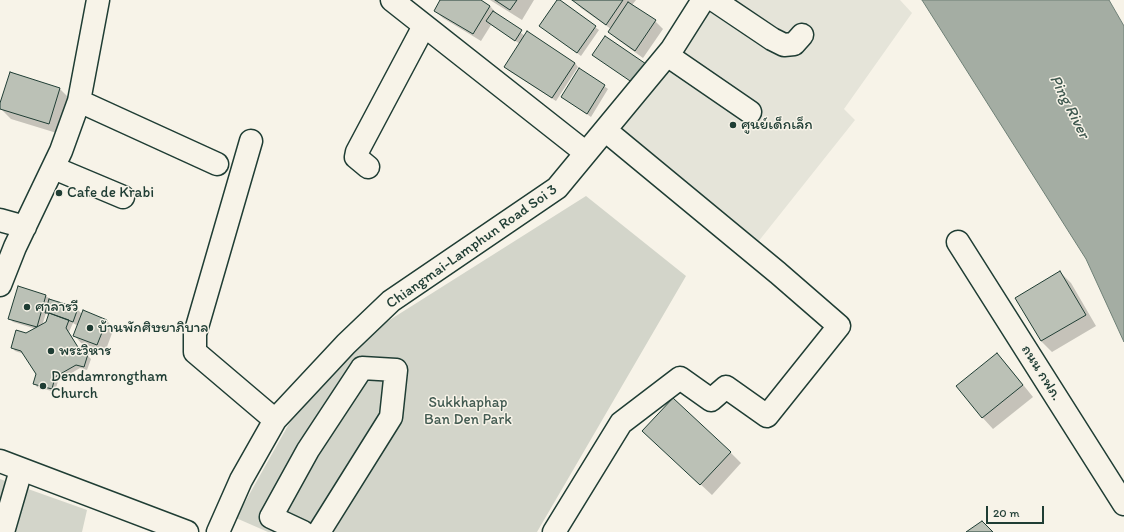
<!DOCTYPE html>
<meta charset="utf-8">
<style>
body{margin:0}
#map{position:relative;width:1124px;height:532px;overflow:hidden;background:#f7f3e8;font-family:Itim,sans-serif}
canvas{display:block}
.scale{position:absolute;left:986px;top:506px;width:58px;height:18px;box-sizing:border-box;border:2px solid #1f3d34;border-top:0;padding-left:5px;font-size:12px;line-height:14px;white-space:nowrap;color:#1f3d34;-webkit-text-stroke:3px #f7f3e8;paint-order:stroke}
</style>
<div id="map">
<canvas width="1124" height="532"></canvas>
<div class="scale">20 m</div>
</div>
<script>
const context = document.querySelector('canvas').getContext('2d');
context.lineJoin = 'round';
function fillPath(path, color) {
  context.fillStyle = color;
  context.fill(path, 'evenodd');
}
function shape(rows) {
  const path = new Path2D();
  for (const r of rows) {
    path.moveTo(r[0], r[1]);
    for (let i = 2; i < r.length; i += 2) path.lineTo(r[i], r[i + 1]);
  }
  return path;
}
function stroke(path, color, width, dash) {
  context.strokeStyle = color;
  context.lineWidth = width;
  context.lineCap = dash ? 'butt' : 'round';
  context.setLineDash(dash || []);
  context.stroke(path);
}
function label(font, color, halo, rows, align = 'center') {
  context.font = font + ' Itim,"Playpen Sans Thai",sans-serif';
  context.lineWidth = 3;
  context.setLineDash([]);
  context.textBaseline = 'middle';
  context.strokeStyle = halo;
  context.fillStyle = color;
  for (const [text, x, y, turn = 0] of rows) {
    context.save();
    context.translate(x, y);
    context.rotate((+turn || 0) * Math.PI / 180);
    context.textAlign = isNaN(turn) ? turn : align;
    if (halo) context.strokeText(text, 0, 0);
    context.fillText(text, 0, 0);
    context.restore();
  }
}
fillPath(shape([
 [709,0,900,0,912,13,844,109,855,120,754,247,612,129]
]), '#e5e4d9');
fillPath(shape([
 [586,196,686,276,537,532,268,532,236,518,290,422,369,333],
 [0,479,87,510,82,532,0,532]
]), '#d3d5ca');
const water = shape([
 [922,0,1109,0,1124,26,1124,342,1086,259,922,0]
]);
fillPath(water, '#a4ada3');
stroke(water, '#6f8077', 1);
fillPath(shape([
 [441,0,479,0,490,6,497,14,525,36,575,63,578,67,556,101,509,71,505,67,520,44,491,25,481,41,443,18,435,11],
 [490,0,534,0,522,20],
 [558,0,599,30,581,56,544,29],
 [573,0,636,0,632,5,655,21,663,29,643,58,617,39,610,32,611,29,581,8],
 [604,86,608,89,591,117,562,97],
 [60,89,71,100,60,134,11,119,0,108,0,107],
 [1060,272,1071,283,1096,326,1052,352,1041,341],
 [19,288,46,296,50,299,77,309,82,314,83,311,107,321,114,328,105,352,81,343,74,335,78,326,73,323,69,332,82,354,87,355,91,359,87,370,80,368,58,381,55,392,37,387,34,383,37,374,24,354,15,351,12,347,26,334,36,329,13,322,9,318],
 [46,313,49,316,47,323,42,326],
 [997,354,1008,366,1033,397,993,429,982,417],
 [655,442,730,452,741,463,712,495]
]), '#0003');
const building = shape([
 [440,0,481,0,490,6,473,34,434,11,440,0],
 [495,0,517,0,510,10,495,0],
 [557,0,560,0,596,26,577,53,539,26,557,0],
 [572,0,623,0,606,25,572,0],
 [628,2,656,20,635,51,608,32,628,2],
 [493,11,522,30,515,41,486,21,493,11],
 [527,31,575,63,552,98,504,67,527,31],
 [605,36,649,66,636,85,592,55,605,36],
 [579,68,605,85,587,114,561,97,579,68],
 [10,72,60,88,49,124,0,109,0,103,10,72],
 [1060,271,1086,315,1041,341,1015,298,1060,271],
 [18,286,46,295,37,327,8,319,18,286],
 [49,299,78,308,73,322,49,313,45,313,49,299],
 [83,310,107,320,97,345,73,336,83,310],
 [49,313,69,320,66,328,81,352,88,354,84,367,76,365,55,377,52,389,33,384,36,374,21,351,11,348,16,330,26,333,46,322,49,313],
 [997,353,1023,385,982,418,956,386,997,353],
 [673,398,731,452,700,485,642,431,673,398],
 [982,521,993,532,966,532,982,521]
]);
fillPath(building, '#bbc1b6');
stroke(building, '#1f3d34', 1);
const minor = shape([
 [392,0,586,153],
 [714,0,772,39,784,45,794,44,802,35],
 [667,55,750,112],
 [79,101,217,164],
 [251,141,195,334,195,352,275,420],
 [368,167,356,157,357,152,424,26],
 [54,168,123,197],
 [0,220,25,227],
 [958,242,1124,504],
 [0,285,15,247,61,151,79,101,98,0],
 [3,532,21,470],
 [218,532,241,480,275,420,346,344,391,301,557,188,672,49,703,0],
 [303,532,271,517,308,450,362,368],
 [319,532,391,417,396,370,362,368],
 [554,532,621,423,680,378,711,400,726,387,767,416,839,326,778,273,605,130]
]);
const major = shape([
 [0,461,187,532]
]);
stroke(minor, '#1f3d34', 25);
stroke(major, '#1f3d34', 25);
stroke(minor, '#f7f3e8', 22);
stroke(major, '#f7f3e8', 22);
for (const [x, y, r, color] of [
 [733,125,4,"#1f3d34"],
 [59,193,4,"#1f3d34"],
 [27,307,4,"#1f3d34"],
 [90,328,4,"#1f3d34"],
 [51,351,4,"#1f3d34"],
 [43,386,4,"#1f3d34"]
]) {
  const dot = new Path2D();
  dot.arc(x, y, r, 0, 2 * Math.PI);
  context.fillStyle = color;
  context.fill(dot);
  stroke(dot, '#f7f3e8', 1.5);
}
label('15px', '#1f3d34', '#f7f3e8', [
 ["ศูนย์เด็กเล็ก",741,125],
 ["Cafe de Krabi",67,193],
 ["ศาลารวี",35,307],
 ["บ้านพักศิษยาภิบาล",98,328],
 ["พระวิหาร",59,351],
 ["Dendamrongtham",51,377],
 ["Church",51,394]
], 'left');
label('15px', '#1f3d34', '#f7f3e8', [
 ["Chiangmai-Lamphun Road Soi 3",472,247,-35],
 ["ถนน กฟภ.",1041,373,58]
]);
label('15px', '#435b52', '#f7f3e8', [
 ["Sukkhaphap",468,403],
 ["Ban Den Park",468,420]
]);
label('italic 16px', '#405950', '#f7f3e8', [
 ["Ping River",1069,107,63]
]);
</script>
